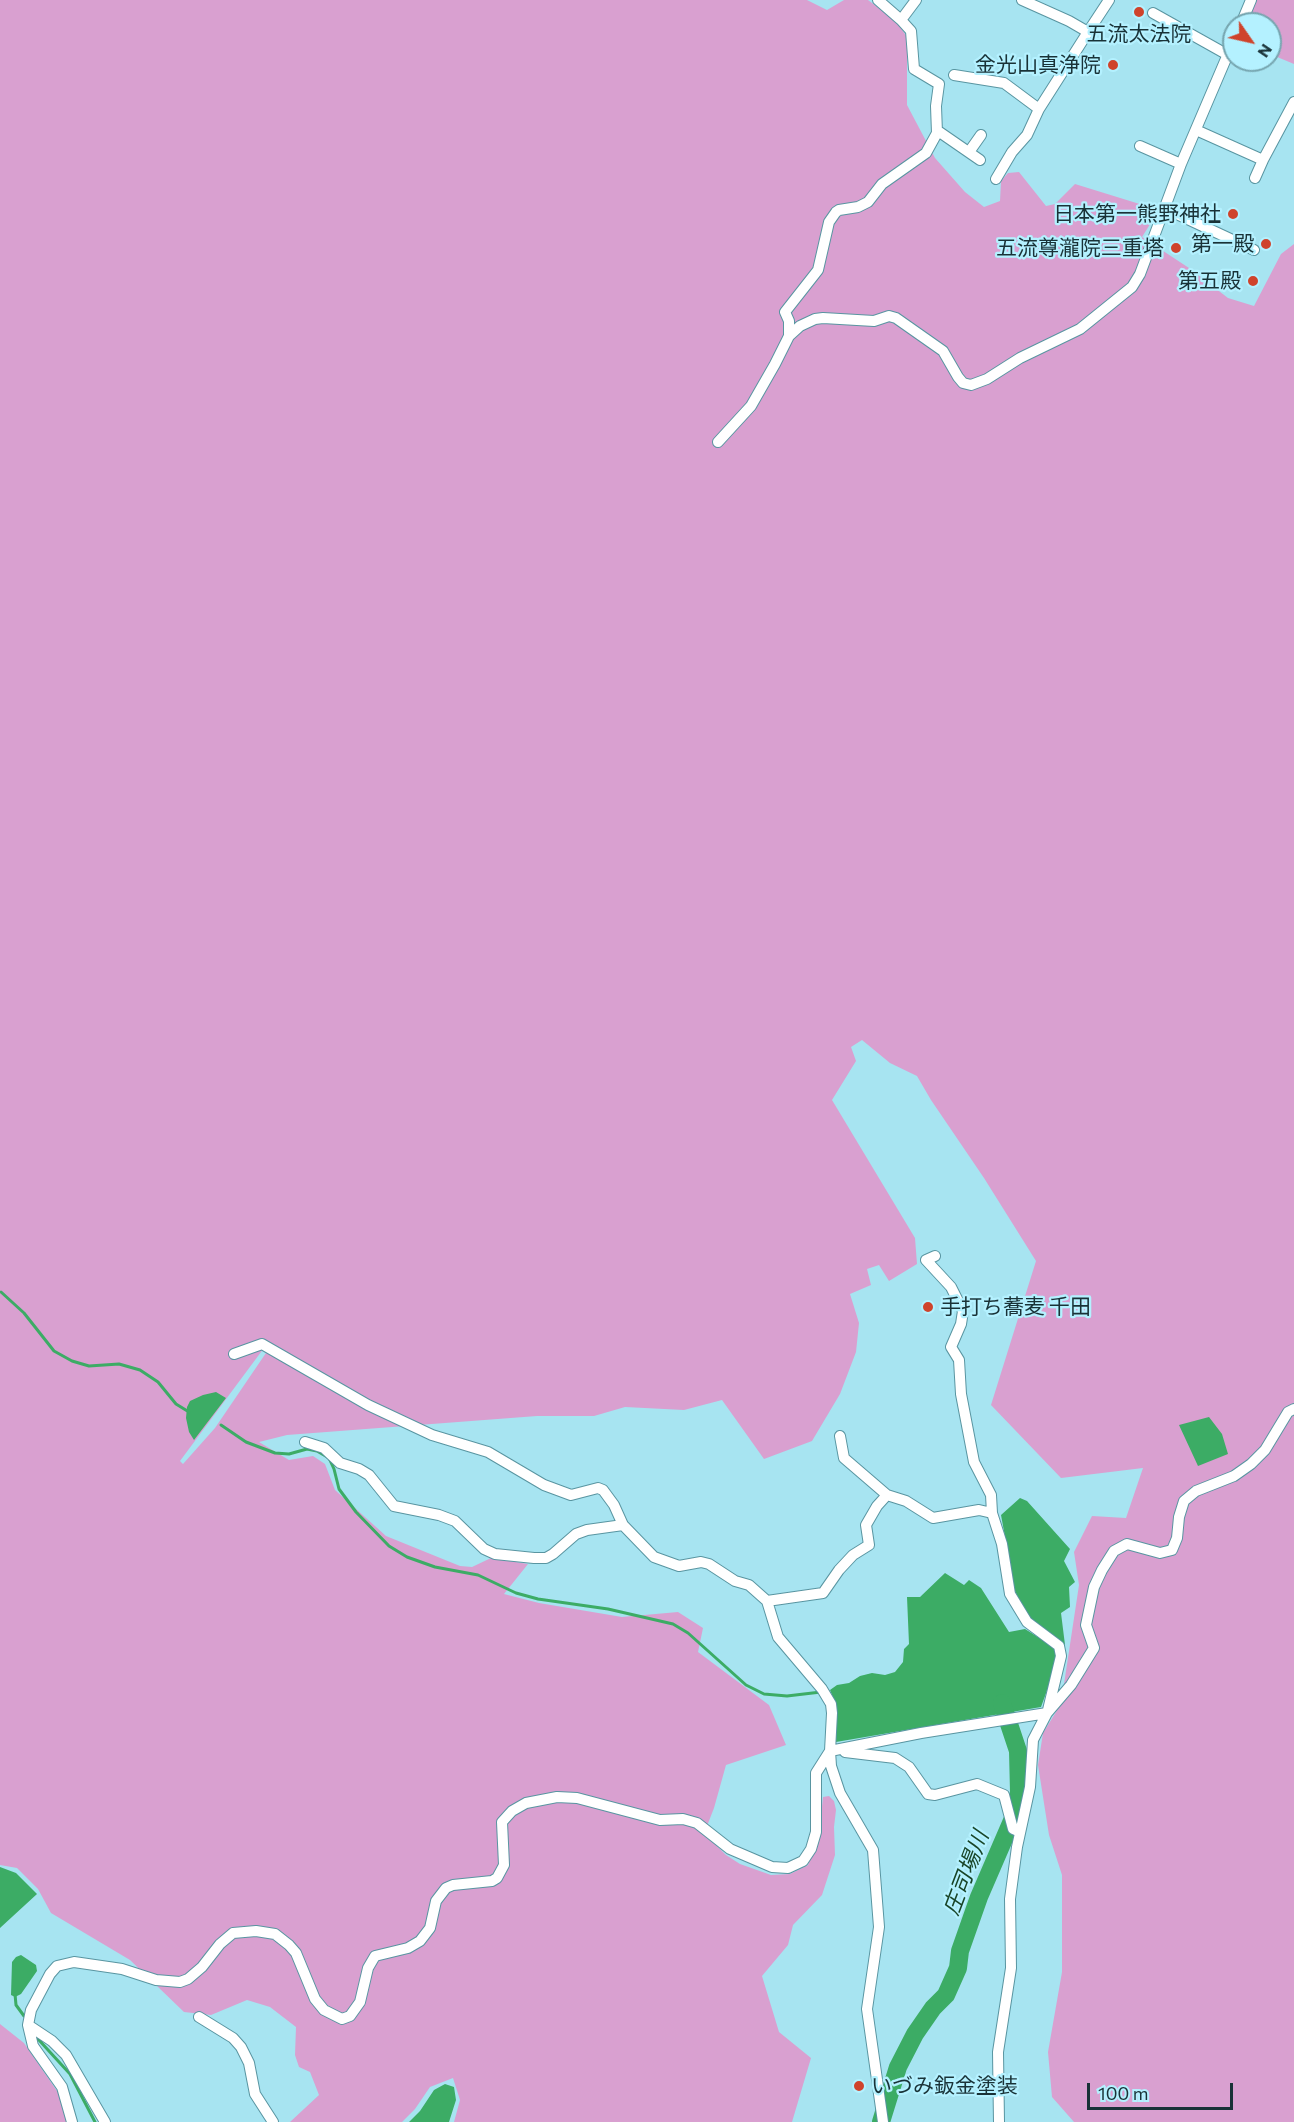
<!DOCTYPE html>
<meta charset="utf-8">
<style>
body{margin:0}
#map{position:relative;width:1294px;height:2122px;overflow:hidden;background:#a7e4f1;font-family:Commissioner,sans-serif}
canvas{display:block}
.north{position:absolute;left:1222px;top:12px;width:60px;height:60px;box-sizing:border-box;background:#b4f1ff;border:2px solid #76a5af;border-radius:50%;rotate:124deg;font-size:16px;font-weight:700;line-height:24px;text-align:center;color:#193237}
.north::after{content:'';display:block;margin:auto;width:21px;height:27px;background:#cf432b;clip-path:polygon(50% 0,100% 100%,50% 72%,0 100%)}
.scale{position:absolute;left:1087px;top:2083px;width:146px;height:27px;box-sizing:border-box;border:3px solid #193237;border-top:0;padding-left:8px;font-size:18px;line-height:21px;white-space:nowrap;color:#193237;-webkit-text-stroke:4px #b4f1ff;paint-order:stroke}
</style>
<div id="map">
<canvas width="1294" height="2122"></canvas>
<div class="north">N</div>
<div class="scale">100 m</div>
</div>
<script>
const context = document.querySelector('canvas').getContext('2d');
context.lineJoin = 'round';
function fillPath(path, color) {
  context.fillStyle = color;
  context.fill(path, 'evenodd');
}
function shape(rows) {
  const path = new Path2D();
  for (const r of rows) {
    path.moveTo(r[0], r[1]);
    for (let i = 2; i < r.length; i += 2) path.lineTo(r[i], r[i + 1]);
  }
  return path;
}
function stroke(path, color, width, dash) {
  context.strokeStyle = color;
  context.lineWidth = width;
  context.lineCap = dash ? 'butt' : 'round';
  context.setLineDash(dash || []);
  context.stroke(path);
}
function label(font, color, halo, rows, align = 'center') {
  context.font = font + ' Commissioner,"Noto Sans JP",sans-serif';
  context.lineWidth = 4.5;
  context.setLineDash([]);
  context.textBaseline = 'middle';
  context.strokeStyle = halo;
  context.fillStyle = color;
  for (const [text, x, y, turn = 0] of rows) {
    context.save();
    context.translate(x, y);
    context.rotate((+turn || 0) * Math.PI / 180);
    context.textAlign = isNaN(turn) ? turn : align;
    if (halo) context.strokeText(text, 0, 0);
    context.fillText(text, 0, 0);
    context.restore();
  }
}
fillPath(shape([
 [0,0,807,0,827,10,844,0,868,0,896,21,907,37,907,105,935,158,965,192,984,207,1000,201,1001,181,1008,173,1019,172,1046,206,1055,204,1075,184,1159,210,1142,237,1189,268,1228,298,1254,306,1281,254,1294,244,1294,2122,1074,2122,1052,2097,1048,2052,1062,1972,1062,1875,1049,1835,1038,1765,1043,1733,1061,1704,1079,1585,1074,1552,1092,1516,1126,1518,1143,1468,1061,1478,991,1405,1036,1261,984,1178,931,1100,917,1076,890,1063,862,1040,851,1047,856,1061,832,1100,915,1238,917,1264,889,1281,879,1265,867,1269,871,1285,850,1294,859,1323,856,1352,840,1394,812,1441,764,1459,722,1400,684,1410,625,1407,594,1416,537,1416,287,1435,259,1442,289,1460,313,1456,325,1464,335,1490,386,1536,460,1566,472,1567,491,1558,528,1564,504,1594,539,1603,622,1617,678,1612,703,1628,698,1652,769,1705,786,1745,726,1765,714,1808,707,1826,712,1841,726,1855,740,1864,771,1875,790,1874,808,1865,819,1835,823,1797,829,1796,834,1801,836,1810,834,1827,835,1855,822,1895,793,1925,788,1945,762,1976,779,2032,811,2058,792,2122,454,2122,460,2100,453,2078,430,2087,415,2109,402,2122,290,2122,319,2095,310,2072,299,2067,295,2055,296,2027,270,2007,247,2000,211,2015,184,2012,130,1960,51,1913,38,1889,17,1868,0,1865],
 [264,1348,268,1350,215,1428,183,1464,180,1461],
 [1256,0,1294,0,1294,64,1270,54,1270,24,1246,24],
 [0,2024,24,2043,57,2091,73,2122,0,2122]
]), '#d9a0d0');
fillPath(shape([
 [216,1392,226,1398,194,1440,189,1432,186,1418,187,1407,190,1401,203,1395],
 [1209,1417,1222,1434,1228,1454,1198,1466,1179,1425],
 [1020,1498,1027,1501,1070,1549,1064,1561,1075,1582,1069,1587,1070,1607,1061,1613,1065,1645,1028,1618,1015,1591,1001,1515],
 [945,1573,964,1585,969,1580,981,1588,1009,1632,1025,1629,1057,1649,1057,1663,1041,1707,836,1742,837,1707,830,1690,837,1685,849,1683,860,1676,872,1673,885,1675,895,1672,903,1662,904,1649,909,1644,907,1597,920,1597],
 [0,1867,16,1873,37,1894,0,1928],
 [21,1955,36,1965,37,1971,21,1994,15,1997,11,1995,12,1962,16,1957],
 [445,2084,454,2087,456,2100,449,2122,409,2122,420,2111,434,2090]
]), '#3cac65');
stroke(shape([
 [1,1292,24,1313,54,1351,72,1361,89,1366,119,1364,140,1370,158,1382,176,1404,189,1412],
 [221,1425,246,1442,275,1453,289,1454,307,1449,317,1451,329,1458,334,1469,339,1489,356,1512,389,1546,407,1557,435,1567,478,1575,516,1593,538,1599,608,1609,673,1624,688,1633,746,1685,764,1694,787,1696,821,1692],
 [15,1994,16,2005,24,2016],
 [38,2039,70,2074,95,2122]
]), '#3cac65', 3);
stroke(shape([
 [881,2122,898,2067,915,2034,933,2008,946,1995,958,1968,960,1951,979,1897,1014,1816,1019,1792,1018,1751,1002,1703]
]), '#3cac65', 18);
const minor = shape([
 [1022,0,1069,21,1088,32,1109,0],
 [1153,13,1228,55],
 [901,20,916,0],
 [1241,24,1251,0],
 [954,75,1004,83,1039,109],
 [1196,130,1263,160,1294,102],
 [938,131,980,160],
 [1140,146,1181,164],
 [969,152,981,135],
 [1255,178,1263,160],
 [996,179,1012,152,1027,135,1039,109,1088,32],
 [1166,209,1254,250],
 [789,336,800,326,815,319,823,318,874,321,889,316,896,318,943,351,958,377,963,383,971,385,987,379,1020,358,1080,329,1132,287,1140,274,1181,164,1234,40],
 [718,442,751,406,775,364,789,336,789,321,785,312,818,270,829,222,836,212,839,210,858,207,868,202,882,184,926,153,937,133,936,106,939,84,914,69,911,31,901,20,878,0],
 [935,1256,926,1260,951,1287,963,1311,961,1324,951,1347,959,1360,961,1394,974,1462,991,1495,992,1513],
 [234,1354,262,1344,368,1405,432,1435,488,1452,544,1485,571,1495,598,1488,603,1490,614,1505,623,1525,654,1557,679,1566,701,1562,709,1564,735,1581,749,1585,767,1601,778,1637,822,1689,831,1704,832,1713,830,1751,831,1766,840,1793,873,1850,879,1927,867,2009,883,2122],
 [840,1436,844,1458,887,1495],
 [305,1442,324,1448,340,1463,359,1469,369,1475,394,1506,439,1515,455,1521,484,1549,495,1554,534,1558,546,1558,553,1554,576,1534,587,1530,623,1525],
 [767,1601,823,1593,839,1570,853,1555,869,1545,866,1525,877,1506,887,1495,906,1501,933,1518,979,1510,992,1513,1002,1544,1010,1594,1027,1622,1059,1646,1061,1656,1048,1710],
 [845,1752,895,1758,909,1767,928,1794,935,1795,977,1784,1004,1795,1013,1829,1020,1832],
 [199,2017,233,2038,241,2047,249,2063,255,2094,273,2122],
 [28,2025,52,2041,66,2055,105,2122],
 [72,2122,62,2087,33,2046,28,2025,31,2010,50,1974,57,1966,74,1962,122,1969,156,1980,180,1982,188,1979,202,1967,220,1944,233,1933,256,1931,275,1934,289,1945,296,1953,315,1999,324,2010,342,2019,350,2016,360,2002,368,1968,375,1956,408,1948,420,1941,430,1928,436,1901,446,1888,453,1885,492,1881,497,1878,504,1865,502,1822,512,1811,526,1803,557,1797,577,1798,660,1820,683,1819,697,1823,730,1849,772,1867,788,1868,803,1861,811,1849,816,1832,816,1773,830,1751,921,1733,1047,1713],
 [999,2122,998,2052,1011,1968,1010,1899,1017,1847,1030,1787,1033,1740,1047,1713,1071,1685,1094,1648,1086,1625,1094,1587,1102,1570,1114,1551,1127,1544,1160,1553,1172,1550,1177,1538,1179,1517,1184,1501,1196,1491,1234,1476,1251,1464,1265,1450,1288,1412,1294,1409]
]);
stroke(minor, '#5995a1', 12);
stroke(minor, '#fff', 10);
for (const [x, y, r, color] of [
 [1139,12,6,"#cf432b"],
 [1113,65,6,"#cf432b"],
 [1233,214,6,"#cf432b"],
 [1266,244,6,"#cf432b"],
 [1176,248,6,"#cf432b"],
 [1253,281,6,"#cf432b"],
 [928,1307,6,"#cf432b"],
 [859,2086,6,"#cf432b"]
]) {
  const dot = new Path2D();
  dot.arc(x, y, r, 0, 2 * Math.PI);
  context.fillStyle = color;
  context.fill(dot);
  stroke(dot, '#b4f1ff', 2);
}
label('21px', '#193237', '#b4f1ff', [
 ["五流太法院",1139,34,"center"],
 ["金光山真浄院",1101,65],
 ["日本第一熊野神社",1221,214],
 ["第一殿",1254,244],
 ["五流尊瀧院三重塔",1164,248],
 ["第五殿",1241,281],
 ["手打ち蕎麦 千田",940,1307,"left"],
 ["いづみ鈑金塗装",871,2086,"left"]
], 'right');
label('italic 22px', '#194528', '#b4f1ff', [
 ["庄司場川",966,1873,-69]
]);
</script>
